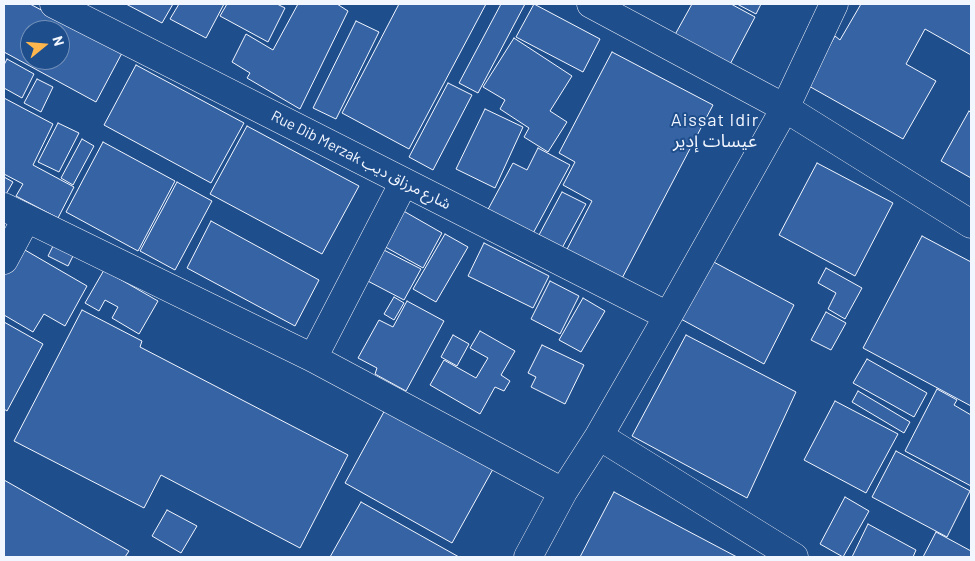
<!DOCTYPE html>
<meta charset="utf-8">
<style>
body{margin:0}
#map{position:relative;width:975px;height:561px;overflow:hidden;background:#1f4e8c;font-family:Barlow,sans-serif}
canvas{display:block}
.frame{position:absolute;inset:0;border:5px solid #f2f6ff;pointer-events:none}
.north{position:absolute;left:20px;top:20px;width:50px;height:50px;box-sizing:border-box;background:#1f4e8c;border:1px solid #7391ba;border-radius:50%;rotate:73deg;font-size:14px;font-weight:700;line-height:20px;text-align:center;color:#f2f6ff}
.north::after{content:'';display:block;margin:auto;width:18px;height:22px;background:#ffb74d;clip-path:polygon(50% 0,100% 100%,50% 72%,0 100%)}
</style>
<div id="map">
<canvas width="975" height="561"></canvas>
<div class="frame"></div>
<div class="north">N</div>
</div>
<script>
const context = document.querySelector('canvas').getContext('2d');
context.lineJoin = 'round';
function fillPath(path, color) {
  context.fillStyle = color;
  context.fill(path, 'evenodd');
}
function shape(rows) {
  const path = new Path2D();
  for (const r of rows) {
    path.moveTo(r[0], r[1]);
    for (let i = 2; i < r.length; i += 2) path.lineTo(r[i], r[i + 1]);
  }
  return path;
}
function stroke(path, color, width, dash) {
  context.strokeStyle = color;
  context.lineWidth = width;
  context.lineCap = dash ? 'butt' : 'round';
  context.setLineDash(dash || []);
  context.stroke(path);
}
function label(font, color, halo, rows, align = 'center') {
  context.font = font + ' Barlow,"Noto Sans Arabic",sans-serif';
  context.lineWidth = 4;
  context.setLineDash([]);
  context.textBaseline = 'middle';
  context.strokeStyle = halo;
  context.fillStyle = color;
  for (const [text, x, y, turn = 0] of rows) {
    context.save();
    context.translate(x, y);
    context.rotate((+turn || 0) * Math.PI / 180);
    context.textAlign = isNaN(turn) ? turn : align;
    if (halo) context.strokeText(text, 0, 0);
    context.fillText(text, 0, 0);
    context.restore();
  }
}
const building = shape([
 [4,4,30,4,122,53,96,102,4,52,4,4],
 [30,30,60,30,60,60,30,60,30,30],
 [126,4,173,4,162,23,126,4],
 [179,4,224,4,206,38,170,19,179,4],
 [227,4,277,4,285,8,268,42,220,16,227,4],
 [298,4,337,4,348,11,300,109,247,78,250,73,232,62,246,34,273,50,298,4],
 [399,4,486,4,409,149,342,113,399,4],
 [501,4,525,4,478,93,459,83,501,4],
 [534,4,600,39,583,72,516,37,534,4],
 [692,4,731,4,755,17,727,70,672,40,692,4],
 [737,4,761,4,756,14,737,4],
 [861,4,971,4,971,55,925,29,906,64,936,81,903,139,807,85,835,36,840,40,861,4],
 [356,21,379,32,336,119,313,108,356,21],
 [514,38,572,76,550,111,567,122,548,152,524,137,529,128,500,109,505,100,483,87,514,38],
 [612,52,713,105,619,284,564,255,592,201,563,185,575,162,559,153,612,52],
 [7,59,34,74,22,98,4,88,4,65,7,59],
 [136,65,244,123,211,183,104,125,136,65],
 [37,79,53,87,41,112,24,103,37,79],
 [448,83,472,95,433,170,409,157,448,83],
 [4,98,53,124,33,165,74,187,58,218,16,196,23,184,4,174,4,98],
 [485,109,523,127,495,188,456,169,485,109],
 [969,111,971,113,971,178,941,161,969,111],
 [58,123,79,133,59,172,38,162,58,123],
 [247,126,359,186,322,254,210,194,247,126],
 [82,139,94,146,73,185,61,178,82,139],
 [103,142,175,181,138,251,66,212,103,142],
 [538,148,570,165,530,239,485,215,513,163,527,170,538,148],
 [817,163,893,203,855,276,779,235,817,163],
 [4,177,13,182,5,196,4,195,4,177],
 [177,182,212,201,175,270,140,251,177,182],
 [562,192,586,204,562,248,539,235,562,192],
 [400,209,442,233,423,268,380,244,400,209],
 [211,221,319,280,295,326,187,268,211,221],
 [445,234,468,247,436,302,413,289,445,234],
 [922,236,971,262,971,406,863,348,922,236],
 [56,240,76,250,68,266,48,256,56,240],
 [484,243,549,276,533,308,468,276,484,243],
 [18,246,87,286,65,326,44,314,33,332,4,315,4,271,18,246],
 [380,248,421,269,404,300,364,279,380,248],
 [710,260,794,305,764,364,679,318,710,260],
 [826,268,862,288,845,319,828,309,836,293,818,283,826,268],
 [104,270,158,301,139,334,112,318,118,307,105,300,99,311,85,303,104,270],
 [550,281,579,296,560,334,531,319,550,281],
 [394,297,404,303,394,320,384,314,394,297],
 [583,298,605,311,581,352,559,340,583,298],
 [407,301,444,321,406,391,375,374,377,368,358,358,379,320,393,327,407,301],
 [82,310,142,341,140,347,348,455,300,548,161,475,144,508,14,441,82,310],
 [826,312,846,323,831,350,811,340,826,312],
 [4,322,43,344,7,411,4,409,4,322],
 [480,331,515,351,501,375,510,381,504,391,495,387,480,414,430,385,444,360,476,378,488,358,470,348,480,331],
 [453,335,469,344,457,366,441,357,453,335],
 [686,335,796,392,747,498,632,436,686,335],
 [542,345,584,365,565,404,531,387,536,377,528,373,542,345],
 [867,359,927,393,914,417,853,383,867,359],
 [937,389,957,400,954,405,971,415,971,486,905,451,937,389],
 [858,391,910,422,904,433,852,402,858,391],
 [835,401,898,434,866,493,804,460,835,401],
 [386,408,493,469,452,543,345,483,386,408],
 [896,451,970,491,947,537,872,497,896,451],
 [4,480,129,551,125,557,4,557,4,480],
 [614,492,737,557,580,557,614,492],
 [845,497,869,511,843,557,820,544,845,497],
 [361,502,459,557,330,557,361,502],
 [167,510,197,526,181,553,152,536,167,510],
 [868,524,916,550,913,557,852,557,868,524],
 [936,532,971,551,971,557,923,557,936,532]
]);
fillPath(building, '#3563a3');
stroke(building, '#f2f6ff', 1);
const minor = shape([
 [54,4,668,316],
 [591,4,785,108,971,224],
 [4,207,313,358,563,492],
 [4,260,26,219],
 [313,358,404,182],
 [599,436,794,557],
 [528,557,563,492,599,436,668,316,785,108,834,4]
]);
stroke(minor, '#f2f6ff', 29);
stroke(minor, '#1f4e8c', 28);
label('15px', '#f2f6ff', '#1f4e8c', [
 ["Rue Dib Merzak شارع مرزاق ديب",361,160,27]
]);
context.letterSpacing = '1px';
label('18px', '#f2f6ff', '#1f4e8c', [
 ["Aissat Idir",715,120],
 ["عيسات إدير",715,141]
]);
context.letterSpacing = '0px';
</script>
